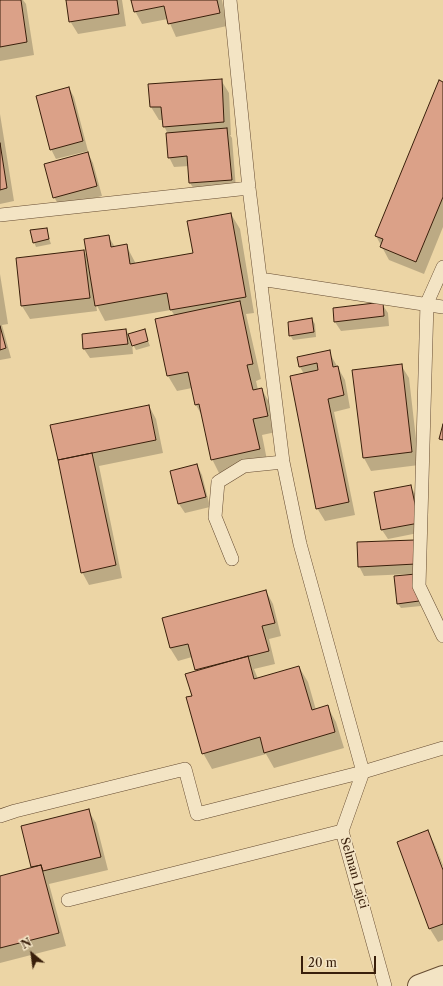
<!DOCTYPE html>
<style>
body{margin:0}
#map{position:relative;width:443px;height:986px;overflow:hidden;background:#ecd5a5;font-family:"Libre Caslon Text",serif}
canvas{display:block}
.north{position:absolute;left:12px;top:934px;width:40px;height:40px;-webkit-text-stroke:3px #f3e4c4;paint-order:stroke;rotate:331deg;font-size:11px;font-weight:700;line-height:16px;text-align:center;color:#391f0b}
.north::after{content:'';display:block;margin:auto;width:14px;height:18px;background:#391f0b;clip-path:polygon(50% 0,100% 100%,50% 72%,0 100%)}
.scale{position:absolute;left:301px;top:956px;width:75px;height:18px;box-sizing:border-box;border:2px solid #391f0b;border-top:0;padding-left:5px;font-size:12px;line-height:14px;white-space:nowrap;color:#391f0b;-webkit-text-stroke:3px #f3e4c4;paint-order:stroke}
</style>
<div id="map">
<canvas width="443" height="986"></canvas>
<div class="north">N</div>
<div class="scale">20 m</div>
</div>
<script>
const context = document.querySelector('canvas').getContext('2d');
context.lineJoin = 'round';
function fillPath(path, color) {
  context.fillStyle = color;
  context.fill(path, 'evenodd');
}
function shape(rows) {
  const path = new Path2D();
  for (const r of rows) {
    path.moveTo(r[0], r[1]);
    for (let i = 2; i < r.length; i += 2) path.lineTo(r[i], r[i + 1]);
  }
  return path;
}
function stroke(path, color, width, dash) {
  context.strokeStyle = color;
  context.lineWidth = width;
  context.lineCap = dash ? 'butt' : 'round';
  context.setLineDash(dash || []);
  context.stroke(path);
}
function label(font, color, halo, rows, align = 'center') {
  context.font = font + ' "Libre Caslon Text",serif';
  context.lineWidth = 3;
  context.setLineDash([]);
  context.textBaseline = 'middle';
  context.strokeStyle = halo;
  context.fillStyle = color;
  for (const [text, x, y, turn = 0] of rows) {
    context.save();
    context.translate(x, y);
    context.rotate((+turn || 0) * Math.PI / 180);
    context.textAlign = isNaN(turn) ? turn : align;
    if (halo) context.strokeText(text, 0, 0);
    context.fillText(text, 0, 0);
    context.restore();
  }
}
fillPath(shape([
 [0,0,23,0,26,4,34,55,0,61],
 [67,0,122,0,126,26,78,34,70,21],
 [132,0,222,0,227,26,176,37,168,19,142,24,135,11],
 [221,80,229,93,231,135,230,135,232,138,236,189,196,192,190,183,189,166,174,167,169,157,168,134,164,126,163,120,159,120,151,107,150,85],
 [443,83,443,227,424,274,389,260,376,236],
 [69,88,74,97,88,151,56,159,51,149],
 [0,114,14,201,0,204],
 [88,153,93,163,102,196,60,207,54,197],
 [231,214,240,229,254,313,246,314,261,379,256,381,258,390,262,390,271,405,276,432,262,435,268,465,220,475,212,459,202,416,196,405,192,388,177,391,168,376,175,316,171,310,105,321,96,304,97,311,30,319,22,306,84,251,89,260,108,236,115,247,126,245,136,264,194,254],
 [46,229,51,244,36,247,34,242],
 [0,274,8,324,2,325,11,358,0,360],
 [382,304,388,313,389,326,341,331,335,322,334,309],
 [312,319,315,324,316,337,293,340,290,335],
 [126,330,129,335,144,330,150,346,136,350,132,343,133,354,90,358,84,349,83,335],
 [329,352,345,380,350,408,334,412,355,515,325,521,317,508,304,374,300,367],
 [401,365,409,378,419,465,371,471,364,458,354,371],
 [149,406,156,419,163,453,99,466,122,578,89,585,82,572,52,426],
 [197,465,202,475,210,507,185,513,179,504,171,472],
 [410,486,416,495,423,532,388,539,382,530],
 [414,541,421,606,401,608,398,604,411,574,364,576,359,566],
 [266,591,273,604,281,636,269,639,275,664,254,669,258,679,299,667,308,682,316,710,327,706,336,722,344,748,274,768,266,754,212,769,203,753,193,697,197,672,192,657,178,661,170,648,163,619],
 [88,810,96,823,108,870,49,884,66,946,0,963,0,877,32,868,22,826],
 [428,832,435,845,443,865,443,867,434,844,432,844,443,873,443,940,438,942,430,929,398,843]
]), '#0003');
const building = shape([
 [0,0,21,0,27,42,0,47,0,0],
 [66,0,117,0,119,14,69,22,66,0],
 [131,0,217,0,220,13,168,24,164,6,134,12,131,0],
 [222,79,224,122,163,127,161,107,150,107,148,84,222,79],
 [439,80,443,82,443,197,416,262,380,247,383,239,375,236,439,80],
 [69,87,83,141,50,150,36,96,69,87],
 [227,128,232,180,189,183,187,156,168,158,166,133,227,128],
 [0,143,7,188,0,190,0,143],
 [88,152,97,186,53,198,44,164,88,152],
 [231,213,246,297,170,310,167,293,95,306,84,239,109,235,111,247,127,244,130,264,193,253,187,221,231,213],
 [47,228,49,239,33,243,30,230,47,228],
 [84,250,90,298,21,306,16,258,84,250],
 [240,301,253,364,247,365,253,390,262,388,268,416,253,419,260,449,211,460,199,404,195,405,188,372,167,376,155,319,240,301],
 [383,302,384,316,334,322,333,308,383,302],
 [312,318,314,332,289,336,288,322,312,318],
 [0,326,6,348,0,350,0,326],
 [126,329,128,344,83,349,82,334,126,329],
 [145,329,148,341,132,346,128,334,145,329],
 [330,350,333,367,338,366,344,395,328,399,349,502,316,509,290,376,318,370,317,363,299,367,297,357,330,350],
 [402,364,412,452,363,458,352,370,402,364],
 [149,405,156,440,58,460,50,425,149,405],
 [443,424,443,440,439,439,443,424],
 [92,453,116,565,81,573,58,460,92,453],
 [197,464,206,497,178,504,170,471,197,464],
 [411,485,419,523,381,530,374,492,411,485],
 [415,540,416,564,358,567,357,542,415,540],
 [416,574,419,601,397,604,394,576,416,574],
 [266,590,275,623,262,626,269,651,195,670,188,644,170,648,162,618,266,590],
 [248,656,254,679,299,666,312,710,328,705,335,732,264,753,260,737,202,754,186,697,192,696,185,674,248,656],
 [89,809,101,857,43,871,41,865,31,867,21,826,89,809],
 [428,830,443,870,443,924,429,929,397,842,428,830],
 [41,865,59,933,0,948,0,876,41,865]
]);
fillPath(building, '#dba188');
stroke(building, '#391f0b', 1);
const lane = shape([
 [0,215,249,188],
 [443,267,427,303,419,586,443,636],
 [260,279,443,307],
 [232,559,215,517,218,482,244,466,283,462],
 [0,816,15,811,185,769,197,814,363,772,300,544,283,462,249,188,230,0],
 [68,900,342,831],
 [385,986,342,831,363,772,443,748]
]);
const street = shape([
 [419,986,443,977]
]);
stroke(lane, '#664c32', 14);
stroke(street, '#664c32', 24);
stroke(lane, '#f3e4c4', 13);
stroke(street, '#f3e4c4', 22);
label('12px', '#391f0b', '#f3e4c4', [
 ["Selman Lajci",354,873,74]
]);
</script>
